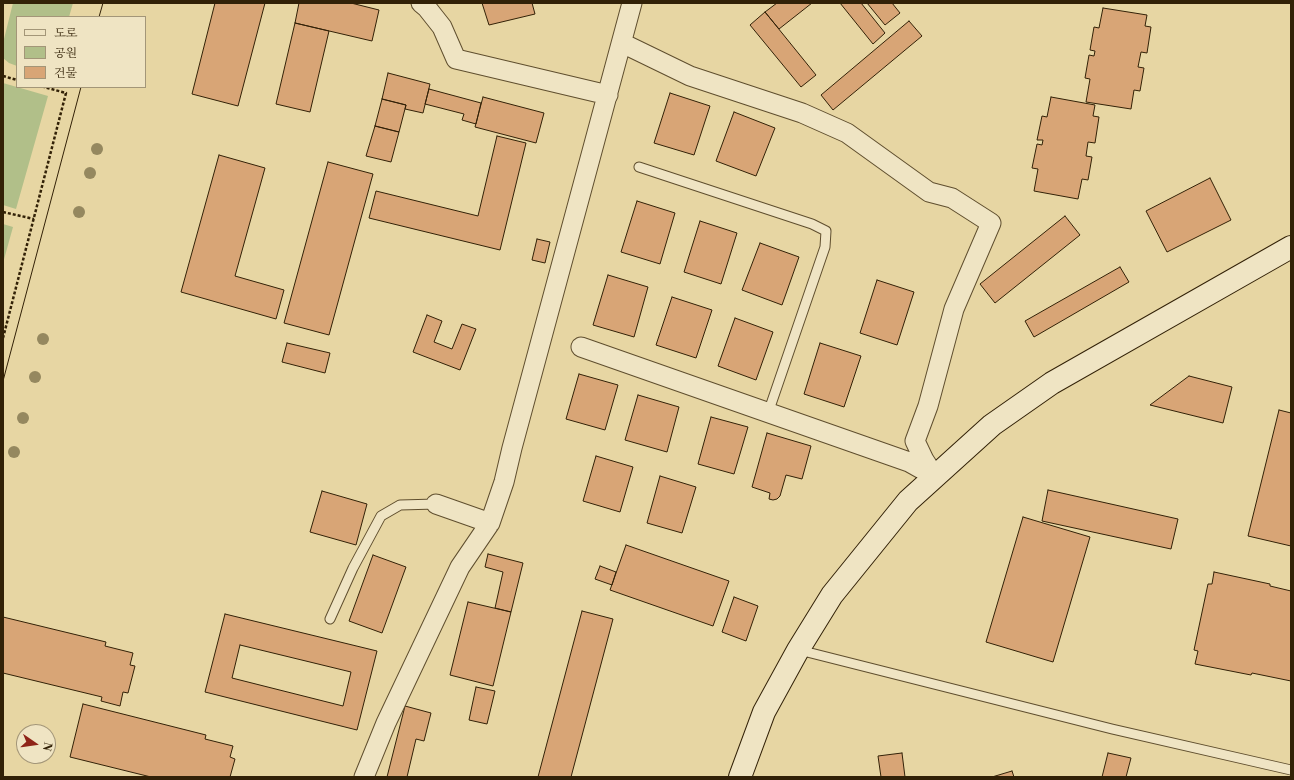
<!DOCTYPE html>
<meta charset="utf-8">
<style>
body{margin:0}
#map{position:relative;width:1294px;height:780px;overflow:hidden;background:#e7d6a3;font-family:"Libre Bodoni","Noto Serif KR",serif}
canvas{display:block}
.frame{position:absolute;inset:0;border:4px solid #322107;pointer-events:none}
.legend{position:absolute;left:16px;top:16px;width:130px;height:72px;box-sizing:border-box;background:#efe4c3;border:1px solid #a39678;margin:0;padding:5px 7px;list-style:none;font-size:12px;color:#322107}
.legend li{display:flex;align-items:center;gap:8px;height:20px}
.legend b{width:20px;border:1px solid #a39678}
.north{position:absolute;left:16px;top:724px;width:40px;height:40px;box-sizing:border-box;background:#efe4c3;border:1px solid #a39678;border-radius:50%;rotate:103deg;font-size:11px;font-weight:700;line-height:16px;text-align:center;color:#322107}
.north::after{content:'';display:block;margin:auto;width:14px;height:18px;background:#8f2418;clip-path:polygon(50% 0,100% 100%,50% 72%,0 100%)}
</style>
<div id="map">
<canvas width="1294" height="780"></canvas>
<div class="frame"></div>
<ul class="legend">
<li><b style="height:5px;background:#efe4c3"></b>도로</li>
<li><b style="height:11px;background:#b1bf89"></b>공원</li>
<li><b style="height:11px;background:#d8a576"></b>건물</li>
</ul>
<div class="north">N</div>
</div>
<script>
const context = document.querySelector('canvas').getContext('2d');
context.lineJoin = 'round';
function fillPath(path, color) {
  context.fillStyle = color;
  context.fill(path, 'evenodd');
}
function shape(rows) {
  const path = new Path2D();
  for (const r of rows) {
    path.moveTo(r[0], r[1]);
    for (let i = 2; i < r.length; i += 2) path.lineTo(r[i], r[i + 1]);
  }
  return path;
}
function stroke(path, color, width, dash) {
  context.strokeStyle = color;
  context.lineWidth = width;
  context.lineCap = dash ? 'butt' : 'round';
  context.setLineDash(dash || []);
  context.stroke(path);
}
fillPath(shape([
 [13,3,73,3,69,17,17,17,17,66,9,63,3,58,3,43],
 [3,83,48,96,16,209,3,205],
 [3,224,13,227,3,263]
]), '#b1bf89');
const building = shape([
 [215,3,265,3,238,106,192,94,215,3],
 [299,3,351,3,379,10,372,41,295,23,299,3],
 [482,3,532,3,535,14,489,25,482,3],
 [777,3,812,3,779,29,765,12,777,3],
 [840,3,861,3,885,33,873,44,840,3],
 [867,3,892,3,900,13,885,25,867,3],
 [1103,8,1147,15,1145,26,1151,27,1147,53,1141,52,1138,67,1144,68,1140,91,1134,90,1131,109,1086,102,1090,79,1085,78,1089,55,1094,56,1095,51,1090,50,1094,27,1099,28,1103,8],
 [765,12,816,75,801,87,750,25,765,12],
 [909,21,922,36,833,110,821,95,909,21],
 [295,23,329,31,310,112,276,104,295,23],
 [388,73,430,84,423,113,405,109,406,105,382,99,388,73],
 [429,89,481,103,476,124,462,120,464,114,425,104,429,89],
 [670,93,710,106,694,155,654,143,670,93],
 [483,97,544,113,536,143,475,127,483,97],
 [1051,97,1095,105,1093,116,1099,117,1095,143,1088,142,1086,156,1092,157,1088,180,1082,179,1078,199,1034,191,1038,169,1032,168,1037,144,1042,145,1043,140,1037,140,1042,116,1047,117,1051,97],
 [382,99,406,105,399,132,375,126,382,99],
 [734,112,775,128,756,176,716,161,734,112],
 [375,126,399,132,391,162,366,156,375,126],
 [497,136,526,143,500,250,369,218,376,191,478,216,497,136],
 [219,155,265,168,235,276,284,290,276,319,181,292,219,155],
 [328,162,373,174,329,335,284,323,328,162],
 [1210,178,1231,220,1167,252,1146,211,1210,178],
 [637,201,675,213,660,264,621,252,637,201],
 [1065,216,1080,235,995,303,980,284,1065,216],
 [700,221,737,233,721,284,684,272,700,221],
 [537,239,550,242,545,263,532,260,537,239],
 [760,243,799,257,782,305,742,290,760,243],
 [1120,267,1129,282,1034,337,1025,321,1120,267],
 [608,275,648,287,634,337,593,325,608,275],
 [877,280,914,292,897,345,860,333,877,280],
 [672,297,712,310,696,358,656,345,672,297],
 [427,315,442,321,434,342,452,349,462,324,476,329,460,370,413,352,427,315],
 [735,318,773,332,756,380,718,366,735,318],
 [287,343,330,353,325,373,282,362,287,343],
 [820,343,861,356,844,407,804,394,820,343],
 [579,374,618,385,605,430,566,419,579,374],
 [1189,376,1232,387,1223,423,1150,405,1189,376],
 [638,395,679,407,667,452,625,440,638,395],
 [1279,410,1291,413,1291,546,1248,536,1279,410],
 [711,417,748,427,734,474,698,464,711,417],
 [767,433,811,446,802,479,786,475,780,496,777,499,773,500,769,499,770,493,752,487,767,433],
 [596,456,633,467,620,512,583,501,596,456],
 [660,476,696,487,682,533,647,523,660,476],
 [1048,490,1178,519,1171,549,1042,521,1048,490],
 [322,491,367,504,356,545,310,532,322,491],
 [1023,517,1090,537,1053,662,986,642,1023,517],
 [626,545,729,581,713,626,610,590,626,545],
 [488,554,523,563,511,612,495,608,503,572,485,567,488,554],
 [373,555,406,567,382,633,349,621,373,555],
 [600,566,616,572,612,585,595,579,600,566],
 [1214,572,1270,584,1270,586,1291,591,1291,681,1252,673,1251,675,1195,664,1198,651,1194,650,1208,584,1212,584,1214,572],
 [734,597,758,606,746,641,722,632,734,597],
 [468,602,511,612,493,686,450,675,468,602],
 [582,611,613,619,571,777,538,777,582,611],
 [225,614,377,651,357,730,205,692,225,614],
 [240,645,351,672,343,706,232,678,240,645],
 [3,617,106,642,105,646,133,653,130,665,135,666,128,693,123,692,120,706,101,701,102,697,3,673,3,617],
 [476,687,495,691,487,724,469,720,476,687],
 [83,704,206,735,205,739,233,746,230,757,235,759,230,777,151,777,70,757,83,704],
 [405,706,431,713,424,741,416,739,407,777,387,777,405,706],
 [902,753,905,777,881,777,878,756,902,753],
 [1108,753,1131,758,1126,777,1102,777,1108,753],
 [1012,771,1014,777,992,777,1012,771]
]);
fillPath(building, '#d8a576');
stroke(building, '#322107', 1);
const service = shape([
 [639,167,812,224,826,231,825,247,768,413],
 [330,619,353,568,381,516,400,505,436,504],
 [799,650,1112,729,1291,770]
]);
const minor = shape([
 [421,3,427,8,442,27,456,59,608,95],
 [622,43,690,76,802,113,847,133,929,192,952,198,991,223,954,309,928,406,915,441,924,460,935,477],
 [581,347,909,462,934,476],
 [436,504,490,523],
 [364,777,386,723,460,567,490,523,504,482,512,448,632,3]
]);
const secondary = shape([
 [740,777,764,712,798,650,832,595,908,501,992,425,1052,383,1291,247]
]);
stroke(service, '#5f4e2e', 11);
stroke(minor, '#5f4e2e', 21);
stroke(secondary, '#322107', 24);
stroke(shape([
 [3,76,17,80],
 [3,212,34,219],
 [3,338,66,93,44,87]
]), '#322107', 2.5, [3, 2]);
stroke(service, '#efe4c3', 9);
stroke(minor, '#efe4c3', 19);
stroke(secondary, '#efe4c3', 22);
stroke(shape([
 [99,17,103,3],
 [3,381,81,87]
]), '#322107', 1);
context.fillStyle = '#95885f';
for (const [x, y] of [
 [97,149],
 [90,173],
 [79,212],
 [43,339],
 [35,377],
 [23,418],
 [14,452]
]) {
  context.beginPath();
  context.arc(x, y, 6, 0, 2 * Math.PI);
  context.fill();
}
</script>
